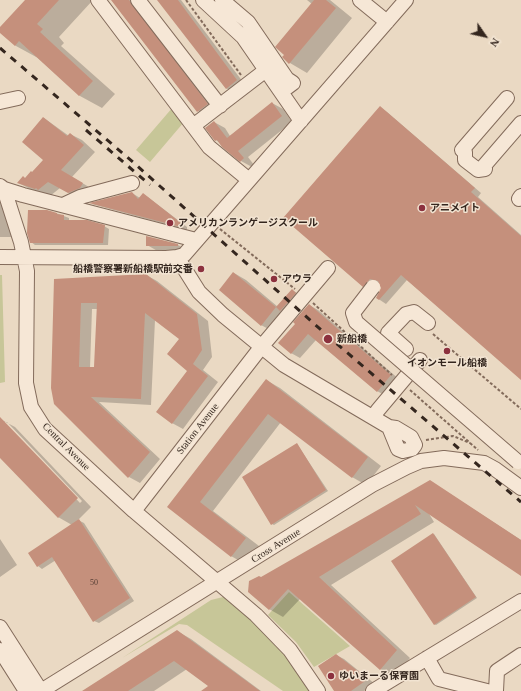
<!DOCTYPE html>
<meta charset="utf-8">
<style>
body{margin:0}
#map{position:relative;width:521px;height:691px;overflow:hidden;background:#ead9c3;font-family:"Times New Roman",serif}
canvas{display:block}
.north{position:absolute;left:465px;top:16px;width:40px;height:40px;-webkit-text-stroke:3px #f2e4d2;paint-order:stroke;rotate:124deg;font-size:11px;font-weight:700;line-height:16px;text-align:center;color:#34261e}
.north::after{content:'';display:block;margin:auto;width:14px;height:18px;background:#34261e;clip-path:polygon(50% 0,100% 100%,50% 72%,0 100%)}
</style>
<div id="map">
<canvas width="521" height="691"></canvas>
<div class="north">N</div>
</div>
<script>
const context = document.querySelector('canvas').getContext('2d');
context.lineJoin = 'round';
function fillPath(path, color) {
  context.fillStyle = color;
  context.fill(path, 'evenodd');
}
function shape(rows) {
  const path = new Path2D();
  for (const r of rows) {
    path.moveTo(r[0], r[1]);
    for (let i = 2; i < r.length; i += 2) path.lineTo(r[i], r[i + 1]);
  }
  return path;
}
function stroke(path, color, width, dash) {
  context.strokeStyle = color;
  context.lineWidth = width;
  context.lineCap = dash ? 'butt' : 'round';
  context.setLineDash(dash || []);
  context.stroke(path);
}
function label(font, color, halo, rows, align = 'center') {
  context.font = font + ' "Times New Roman","Noto Sans JP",serif';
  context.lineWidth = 3;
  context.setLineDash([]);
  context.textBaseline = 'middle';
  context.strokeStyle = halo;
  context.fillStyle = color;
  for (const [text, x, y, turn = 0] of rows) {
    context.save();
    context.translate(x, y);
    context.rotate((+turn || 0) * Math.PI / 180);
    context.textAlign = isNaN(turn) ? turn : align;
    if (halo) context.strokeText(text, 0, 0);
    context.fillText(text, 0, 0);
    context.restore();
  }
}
fillPath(shape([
 [173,107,184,122,150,162,136,150],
 [0,275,2,275,5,382,0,383],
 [289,592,350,646,314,667,296,642,268,615],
 [227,596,284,650,314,691,283,691,187,625,179,624,122,658,211,600]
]), '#c7c698');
fillPath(shape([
 [26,0,93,0,59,37,64,43,61,46,115,94,102,108,80,96,38,58,16,46,0,31,0,28],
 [112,0,133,0,217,110,208,117,198,111],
 [158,0,181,0,246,86,236,94,226,88],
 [307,0,330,0,352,18,307,73,290,63,284,57,312,4],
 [272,103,283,109,292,122,248,157,254,165,252,167,241,161,216,140,214,122,225,128,230,136],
 [380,107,387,112,481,193,478,197,521,235,521,378,407,280,386,304,377,298,382,289,380,283,378,283,370,290,363,286],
 [44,118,69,136,70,134,82,140,95,152,72,177,94,190,80,199,60,188,50,196,30,189,19,183,33,173,45,160],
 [132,193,140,198,143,194,149,198,187,227,187,230,92,204],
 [0,198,22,237,0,237],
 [56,213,69,218,69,221,104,226,109,229,108,245,35,245,31,242],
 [147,245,178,245,192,253,161,253],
 [234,273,246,280,278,307,292,290,302,296,274,332,261,325],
 [146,275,157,281,208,321,212,357,203,370,218,382,183,429,172,423,189,371,180,339,155,320,151,405,99,402,160,459,140,483,129,477,55,404,55,280],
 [92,309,98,309,95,368,90,368],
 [309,305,318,310,400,380,386,396,377,391,316,340,300,358,291,353,297,324],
 [266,380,280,388,381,466,366,485,352,477,281,422,213,511,259,546,245,564,231,556,168,507],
 [0,419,15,427,91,507,78,520,84,523,134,601,99,623,94,621,56,560,42,569,38,566,72,525,58,517,0,456],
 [4,422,7,422,82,501,80,503],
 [297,444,328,491,274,525,272,524],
 [430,481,521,540,521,575,428,512,434,522,331,585,410,658,394,677,380,669,301,598,283,617,269,609,261,578],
 [434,534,477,598,436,625,434,624],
 [0,539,17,565,0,577],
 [177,631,191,639,261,691,216,691,187,669,154,691,84,691],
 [336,655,344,659,375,684,364,691,335,691]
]), '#0003');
fillPath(shape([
 [25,0,59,0,37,24,43,29,40,32,93,81,79,96,19,41,15,46,0,33,0,27],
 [111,0,129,0,208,104,197,112],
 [157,0,178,0,237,80,226,89],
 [314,0,326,0,336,8,289,64,282,57,284,55,275,47],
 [272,102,282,116,238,151,244,158,240,162,222,147,217,140,215,141,205,128,214,121,227,138],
 [380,106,475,188,471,192,521,236,521,380,401,275,379,300,376,298,381,288,378,281,370,279,363,287,283,218],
 [43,117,67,136,70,133,84,145,61,170,83,183,80,188,68,193,48,182,38,190,36,188,35,189,17,183,23,176,25,178,31,171,32,172,43,160,22,142],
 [132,192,138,199,143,193,181,223,181,227,89,203],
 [28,210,47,210,57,213,57,214,64,215,64,220,87,220,105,225,103,243,30,243,27,233],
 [146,236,178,244,178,246,146,246],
 [233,272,276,307,261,326,219,290],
 [146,274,197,314,202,350,193,364,208,376,172,424,156,412,187,371,167,354,179,339,145,313,141,399,91,397,150,452,128,478,54,404,51,388,54,279],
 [81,303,97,303,94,367,79,367],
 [292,289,296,293,280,311,276,307],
 [309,304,391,375,377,392,308,334,291,354,278,343,295,324,293,322],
 [266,379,368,457,352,478,268,414,200,502,246,538,231,557,167,507],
 [0,417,78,498,58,518,0,458],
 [297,443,326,490,271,525,242,477],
 [430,480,521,540,521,576,415,505,421,514,319,577,397,650,380,670,288,589,269,610,248,592,249,581,259,576,261,577],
 [79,519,130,598,93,622,52,557,37,567,28,553],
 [433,533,476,597,434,625,391,561],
 [177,630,260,691,201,691,208,686,174,661,128,691,82,691],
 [336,654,368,679,351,691,334,691,318,666]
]), '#c5907c');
const minor = shape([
 [98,0,209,147,249,180],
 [138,0,220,106],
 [203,0,243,37,301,121],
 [222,0,248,22,287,79,293,83,281,92],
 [360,0,387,22],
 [0,102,18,98],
 [193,126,266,70],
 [462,150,507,98],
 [465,152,465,160,478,170,485,169],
 [483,167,521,123],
 [0,186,4,189,23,195,196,240],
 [4,189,21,242,27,271,26,383,31,407,45,429,134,511,256,615,290,650,318,691],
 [519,199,521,196],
 [63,205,80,197,132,183],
 [0,257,166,258,177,257,184,255,406,0],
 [177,257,199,292,223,315,284,365,389,427,396,428,411,437,415,445,412,449,403,451,398,449,389,427],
 [406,349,388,333,406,314,414,312,428,323],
 [373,417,378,410,420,360],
 [134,511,262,346,328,268],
 [0,627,41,691],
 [0,650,26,691],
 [427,658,439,679,487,691],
 [41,691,372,485,407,467,421,461,444,458,484,463,495,469,521,488],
 [373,691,521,601],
 [496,691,497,671,521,655]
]);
stroke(minor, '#836b5b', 16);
stroke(shape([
 [186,0,241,75],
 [220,229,295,289],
 [313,303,392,375],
 [433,334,521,409],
 [410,390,478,450],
 [426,440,453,436,470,443]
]), '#836b5b', 2, [3, 2]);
stroke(minor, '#f6e7d6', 14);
stroke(shape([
 [0,48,134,163,329,337,521,502],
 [86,130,150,185]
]), '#34261e', 3, [7, 7]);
const minorBridge = shape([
 [373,287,353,313,356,322,518,462]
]);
stroke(minorBridge, '#836b5b', 16, []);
stroke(minorBridge, '#f6e7d6', 14);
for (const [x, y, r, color] of [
 [422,208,4,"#8c313e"],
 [170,223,4,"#8c313e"],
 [201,269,4,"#8c313e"],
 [274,279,4,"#8c313e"],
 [328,339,5,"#8c313e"],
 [447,351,4,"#8c313e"],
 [331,676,4,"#8c313e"]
]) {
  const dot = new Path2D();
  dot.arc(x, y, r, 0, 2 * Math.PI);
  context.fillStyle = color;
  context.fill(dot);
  stroke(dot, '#f2e4d2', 1.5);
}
label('8px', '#584036', null, [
 ["50",94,583]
]);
label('bold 10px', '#34261e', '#f2e4d2', [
 ["アニメイト",430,208],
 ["アメリカンランゲージスクール",178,223],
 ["船橋警察署新船橋駅前交番",193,269,"right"],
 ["アウラ",282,279],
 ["新船橋",337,339],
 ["イオンモール船橋",447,363,"center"],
 ["ゆいまーる保育園",339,676]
], 'left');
label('10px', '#34261e', '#f2e4d2', [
 ["Station Avenue",198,429,-52],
 ["Central Avenue",66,447,45],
 ["Cross Avenue",276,546,-32]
]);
</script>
